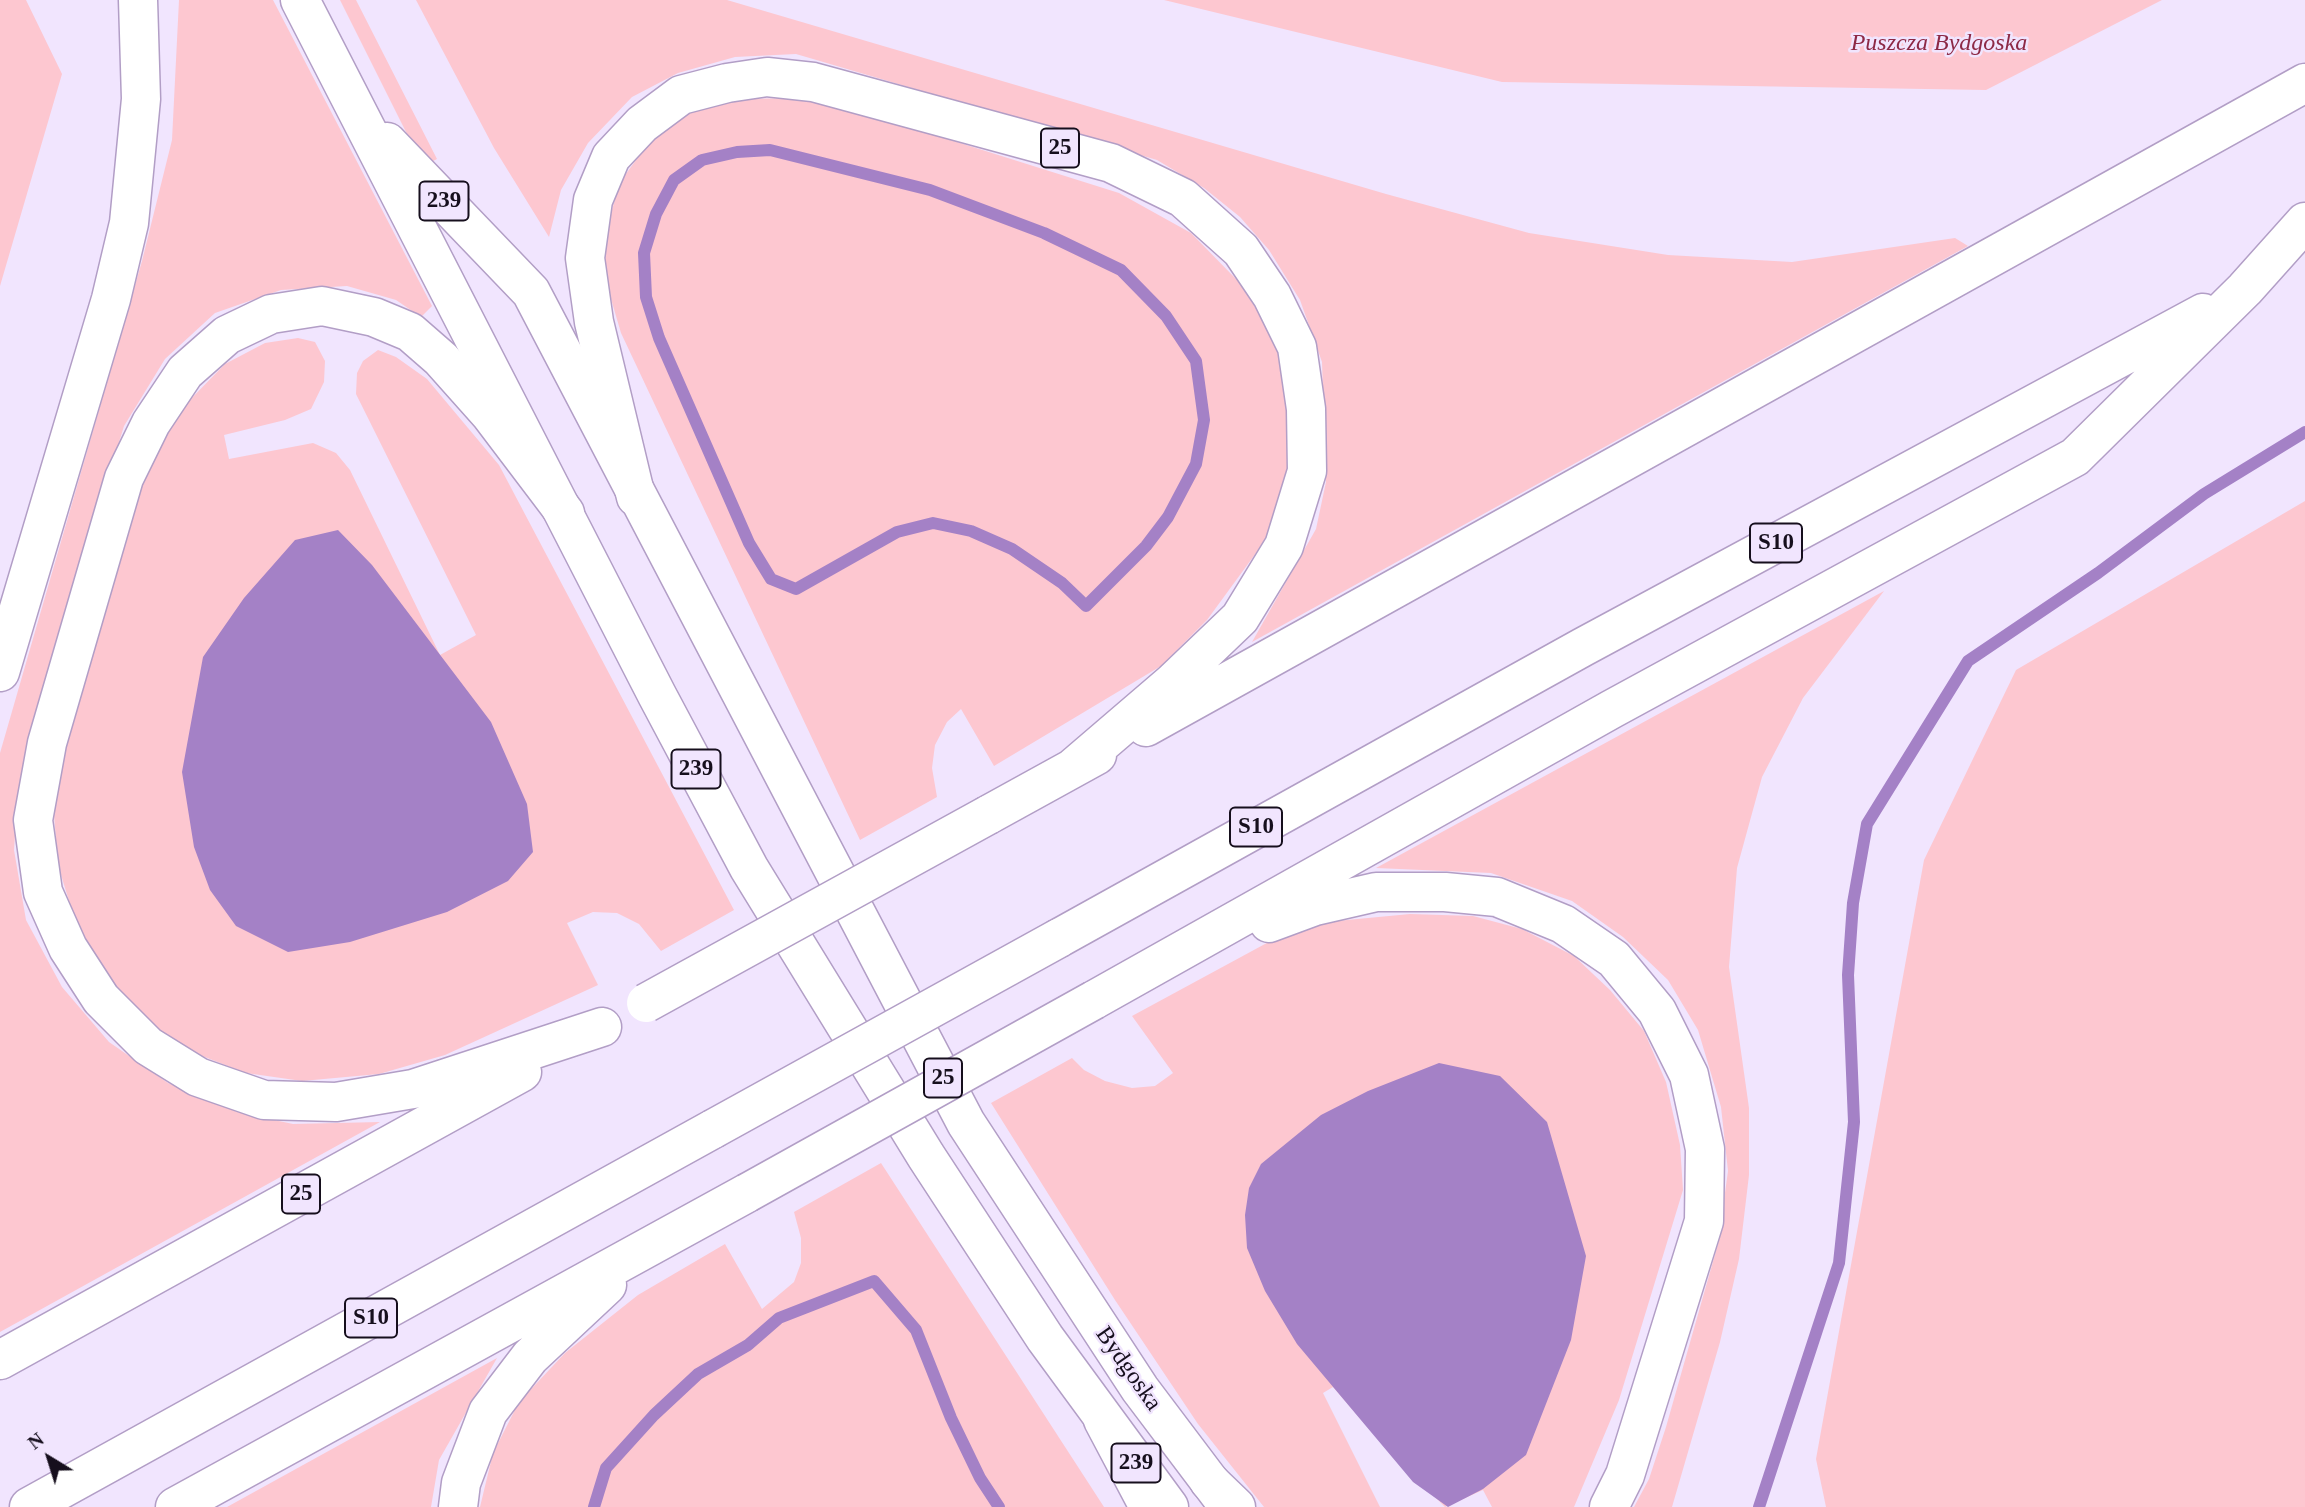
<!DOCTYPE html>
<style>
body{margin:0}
#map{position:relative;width:2305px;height:1507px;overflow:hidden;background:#f1e5fe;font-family:"Times New Roman",serif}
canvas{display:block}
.north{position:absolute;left:14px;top:1423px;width:70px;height:70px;-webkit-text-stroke:5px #f1e5fe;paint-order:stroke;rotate:322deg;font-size:19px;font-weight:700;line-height:28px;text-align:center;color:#160f1d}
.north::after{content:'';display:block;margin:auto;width:24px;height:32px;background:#160f1d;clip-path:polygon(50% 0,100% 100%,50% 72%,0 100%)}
</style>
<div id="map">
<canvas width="2305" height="1507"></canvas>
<div class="north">N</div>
</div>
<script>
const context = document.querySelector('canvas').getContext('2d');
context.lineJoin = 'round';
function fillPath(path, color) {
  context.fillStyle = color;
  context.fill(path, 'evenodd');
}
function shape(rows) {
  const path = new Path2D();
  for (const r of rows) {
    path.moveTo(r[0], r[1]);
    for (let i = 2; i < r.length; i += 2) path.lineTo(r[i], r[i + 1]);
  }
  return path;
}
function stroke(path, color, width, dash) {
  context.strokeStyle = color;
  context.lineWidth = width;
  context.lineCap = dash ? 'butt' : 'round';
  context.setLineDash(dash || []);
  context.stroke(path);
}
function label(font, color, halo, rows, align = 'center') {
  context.font = font + ' "Times New Roman",serif';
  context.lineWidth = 5;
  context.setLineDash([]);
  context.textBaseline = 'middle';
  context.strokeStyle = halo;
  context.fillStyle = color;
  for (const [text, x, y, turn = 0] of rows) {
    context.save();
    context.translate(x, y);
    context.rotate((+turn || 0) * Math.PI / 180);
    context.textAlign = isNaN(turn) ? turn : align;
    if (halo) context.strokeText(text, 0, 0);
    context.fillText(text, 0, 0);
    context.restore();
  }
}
fillPath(shape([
 [0,0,26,0,62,74,0,286],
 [179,0,273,0,432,306,421,317,396,300,347,286,281,290,215,313,165,359,124,426,36,712,18,794,14,850,26,920,62,987,109,1042,168,1083,237,1112,293,1124,380,1122,0,1332,0,753,142,261,172,140],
 [340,0,356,0,437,159,423,166],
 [416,0,727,0,1386,194,1529,233,1668,255,1792,262,1955,238,1968,246,1252,642,1316,529,1326,482,1322,362,1300,300,1269,250,1240,217,1204,188,1157,160,796,54,735,57,678,73,632,97,588,143,561,190,549,237,494,148],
 [1164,0,2162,0,1986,90,1502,82],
 [798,98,868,114,1119,193,1191,233,1237,280,1271,331,1287,379,1294,453,1283,510,1256,553,1207,620,1161,666,994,766,961,709,947,722,935,745,932,768,937,797,860,840,621,333,604,275,605,234,620,182,652,138,694,108,740,99],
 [298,338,315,342,325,361,324,382,311,409,285,420,224,435,229,459,313,443,336,453,350,470,440,655,476,635,356,394,357,373,363,361,378,350,396,357,427,379,499,465,734,910,661,951,639,924,617,913,593,912,567,923,598,985,445,1055,379,1074,302,1081,246,1073,197,1054,151,1025,107,980,77,927,58,865,54,815,57,763,143,471,181,409,225,364,265,343],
 [2305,501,2305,1507,1826,1507,1816,1459,1924,860,2016,670],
 [1884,591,1803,698,1762,777,1737,868,1729,967,1749,1108,1749,1175,1739,1259,1720,1342,1672,1507,1634,1507,1649,1479,1666,1427,1718,1244,1728,1171,1721,1107,1698,1030,1668,980,1623,937,1572,901,1491,873,1376,868],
 [1410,914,1473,916,1522,929,1574,956,1610,990,1644,1031,1666,1082,1680,1145,1683,1190,1619,1400,1574,1507,1492,1507,1483,1490,1445,1507,1384,1446,1333,1387,1323,1393,1380,1507,1264,1507,1198,1424,1115,1300,991,1103,1072,1058,1084,1070,1105,1081,1132,1088,1155,1086,1173,1073,1132,1016,1276,938,1326,922],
 [881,1163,1104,1507,480,1507,493,1453,519,1402,565,1353,638,1295,725,1244,762,1309,794,1282,801,1263,801,1238,794,1212],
 [497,1358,439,1460,431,1507,227,1507]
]), '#fdc7d0');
fillPath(shape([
 [338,530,372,565,491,722,527,804,533,852,508,881,447,912,350,942,288,952,236,926,210,890,194,847,182,772,203,657,244,598,295,540],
 [1439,1063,1500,1076,1547,1122,1586,1256,1571,1340,1526,1455,1483,1489,1448,1507,1413,1482,1297,1344,1265,1291,1247,1248,1245,1215,1249,1188,1261,1164,1321,1115,1368,1091]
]), '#a481c6');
stroke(shape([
 [770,150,930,190,1044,233,1121,270,1166,316,1196,361,1204,420,1196,464,1168,517,1146,546,1086,606,1062,583,1012,549,971,531,933,523,897,532,796,589,771,579,749,543,659,338,646,297,644,253,656,214,674,180,702,160,737,152,770,150],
 [594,1507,606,1468,654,1415,698,1374,748,1345,779,1318,874,1281,916,1330,951,1418,980,1478,999,1507],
 [1759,1507,1839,1263,1854,1122,1848,975,1853,903,1867,824,1968,661,2098,573,2204,494,2305,432]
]), '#a481c6', 12);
const primary = shape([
 [300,0,657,695,749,868,926,1156,1045,1338,1169,1507],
 [387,142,531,292,966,1123,1140,1389,1229,1507]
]);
const highway = shape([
 [636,497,594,322,585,258,593,200,611,157,642,124,681,95,727,83,767,77,813,82,1111,163,1183,198,1241,250,1272,296,1297,347,1306,409,1307,471,1284,546,1240,618,1172,683,1074,767],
 [565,513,490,414,441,359,410,332,374,317,322,306,271,314,227,335,185,372,151,423,124,478,47,743,33,820,43,892,68,948,101,999,148,1046,198,1077,264,1100,336,1102,413,1089,602,1027],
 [0,672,111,299,129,223,141,99,138,0],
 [1146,727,2305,83],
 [988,815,1097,755],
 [1269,923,1315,906,1376,892,1445,892,1497,897,1563,924,1614,959,1657,1011,1689,1075,1705,1149,1704,1221,1625,1475,1609,1507],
 [1059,938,1583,647,2203,313],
 [1094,1000,1612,709,2075,457,2245,289,2305,222],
 [0,1360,522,1072],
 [1103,1420,1149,1507],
 [1209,1481,1236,1507],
 [29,1507,713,1129],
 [175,1507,747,1193],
 [458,1507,461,1483,488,1412,530,1357,607,1285]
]);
stroke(primary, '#b29ec6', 41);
stroke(highway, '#b29ec6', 41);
stroke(primary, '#fff', 38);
stroke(highway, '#fff', 38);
const highwayBridge = shape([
 [646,1003,988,815],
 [713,1129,1059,938],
 [747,1193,1094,1000]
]);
stroke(highwayBridge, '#b29ec6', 41, []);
stroke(highwayBridge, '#fff', 38);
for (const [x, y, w] of [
 [1060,148,38],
 [444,201,49],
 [1776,543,52],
 [696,769,49],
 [1256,827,52],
 [943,1078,38],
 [301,1194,38],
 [371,1318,52],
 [1136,1463,49]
]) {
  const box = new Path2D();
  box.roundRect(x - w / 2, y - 19.5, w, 39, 5);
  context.fillStyle = '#f1e5fe';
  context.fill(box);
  stroke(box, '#160f1d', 2);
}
label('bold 23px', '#160f1d', null, [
 ["25",1060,148],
 ["239",444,201],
 ["S10",1776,543],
 ["239",696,769],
 ["S10",1256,827],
 ["25",943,1078],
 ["25",301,1194],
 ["S10",371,1318],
 ["239",1136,1463]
]);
label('italic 24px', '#8d2946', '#f1e5fe', [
 ["Puszcza Bydgoska",1939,44]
]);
label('24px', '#160f1d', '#f1e5fe', [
 ["Bydgoska",1128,1369,55]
]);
</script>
